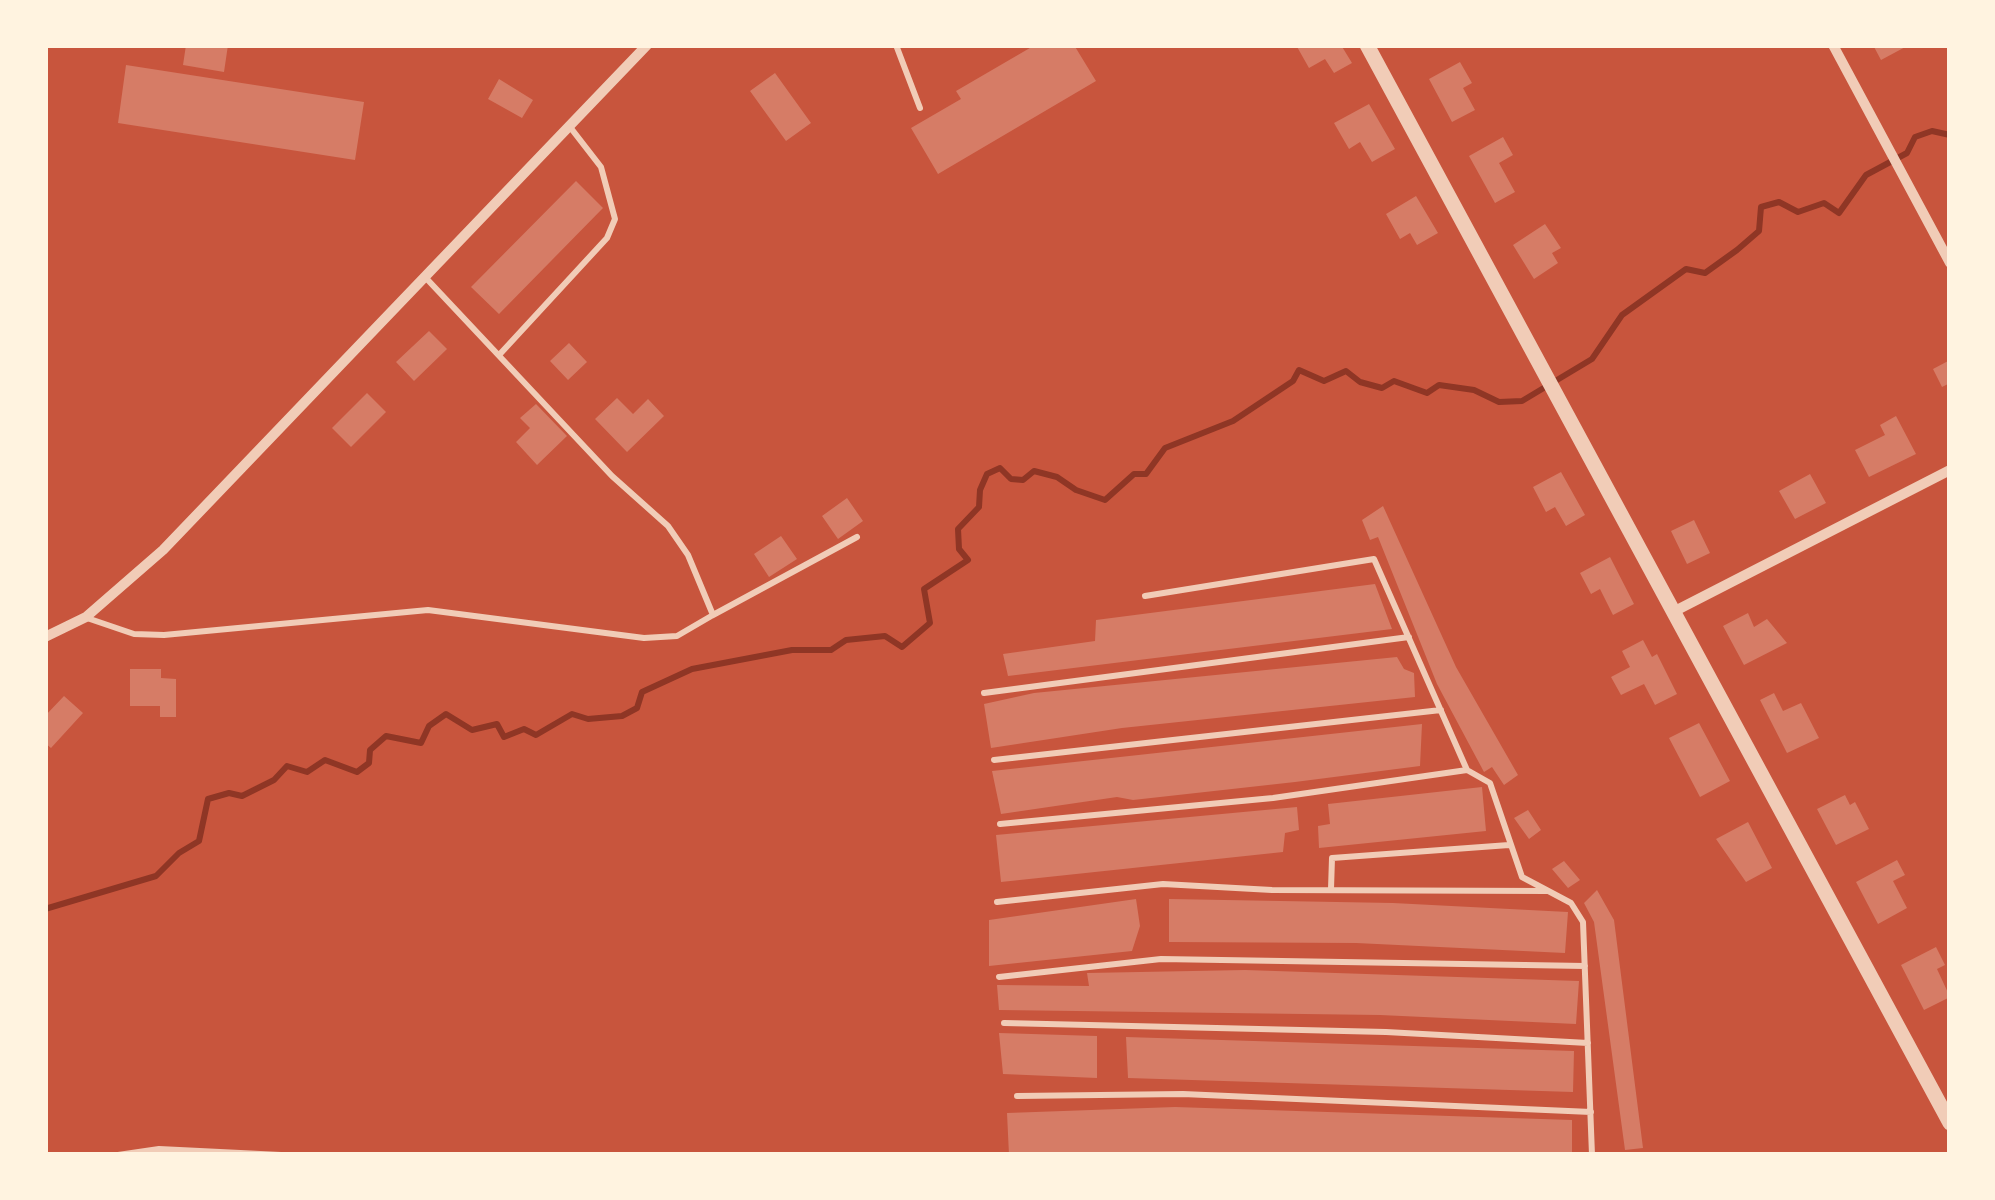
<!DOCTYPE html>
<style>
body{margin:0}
#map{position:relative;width:1995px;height:1200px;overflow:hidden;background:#c8553d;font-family:"Roboto Condensed",sans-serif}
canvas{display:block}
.frame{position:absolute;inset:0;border:48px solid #fff3e0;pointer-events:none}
</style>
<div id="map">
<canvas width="1995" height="1200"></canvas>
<div class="frame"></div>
</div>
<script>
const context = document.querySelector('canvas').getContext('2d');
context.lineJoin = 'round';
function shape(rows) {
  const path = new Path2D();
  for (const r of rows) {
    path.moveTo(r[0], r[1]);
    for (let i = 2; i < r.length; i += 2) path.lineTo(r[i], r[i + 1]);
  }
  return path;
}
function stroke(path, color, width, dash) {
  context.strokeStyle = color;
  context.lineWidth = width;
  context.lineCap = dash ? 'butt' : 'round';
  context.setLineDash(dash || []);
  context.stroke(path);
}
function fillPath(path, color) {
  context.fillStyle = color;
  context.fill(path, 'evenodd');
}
stroke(shape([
 [45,909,156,876,179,853,199,841,208,799,229,793,242,796,274,780,287,766,307,772,325,760,357,772,369,763,370,750,386,736,421,743,429,726,446,714,472,730,497,724,504,737,524,729,536,735,572,714,588,719,622,716,637,708,642,692,692,669,792,650,831,650,846,640,885,636,902,647,930,623,924,589,968,560,959,549,958,529,979,507,980,490,987,474,1000,468,1011,479,1023,480,1034,471,1057,477,1076,490,1105,500,1134,474,1146,474,1165,448,1233,421,1293,381,1299,370,1324,381,1346,371,1360,382,1382,388,1394,381,1427,393,1439,385,1474,390,1499,402,1522,401,1592,359,1622,315,1686,269,1705,273,1737,250,1759,231,1761,207,1779,202,1798,212,1824,203,1839,213,1866,175,1907,153,1915,137,1932,131,1950,135]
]), '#8f3625', 6);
fillPath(shape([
 [186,45,228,45,224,72,183,65],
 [1035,45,1074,45,1096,81,938,174,911,128,961,99,956,91],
 [1296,45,1341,45,1352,63,1334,73,1325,59,1309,68],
 [1873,45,1909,45,1881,60],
 [1460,62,1472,83,1463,88,1475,110,1452,122,1429,79],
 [126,65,364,102,355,160,118,123],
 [775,73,811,123,786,141,750,91],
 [499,79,533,100,522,118,488,99],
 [1369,104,1395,149,1372,162,1360,142,1349,149,1334,123],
 [1503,137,1513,155,1499,163,1515,192,1495,203,1469,156],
 [576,181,603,208,499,314,471,287],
 [1416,196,1438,233,1417,245,1410,233,1400,239,1386,214],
 [1545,224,1561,248,1552,253,1558,263,1534,279,1513,245],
 [429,331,447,349,414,381,396,362],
 [569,343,587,362,568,380,550,361],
 [1950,360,1950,383,1942,387,1933,369],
 [367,393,386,412,351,447,332,428],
 [617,398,633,414,648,399,664,416,627,452,595,419],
 [536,404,567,436,537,465,516,442,530,428,520,418],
 [1896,416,1916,454,1869,477,1855,450,1885,435,1880,425],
 [1561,472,1585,515,1566,526,1555,507,1546,512,1533,487],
 [1810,474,1826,503,1795,519,1779,491],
 [847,498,863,521,838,539,822,516],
 [1383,506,1456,667,1518,775,1504,785,1492,767,1484,772,1469,744,1437,684,1378,537,1370,540,1362,520],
 [1694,520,1710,553,1687,564,1671,531],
 [781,536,797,559,769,577,754,554],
 [1610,557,1634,604,1613,615,1600,589,1591,594,1580,573],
 [1375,584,1392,629,1008,676,1003,654,1095,641,1096,620],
 [1748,613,1754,627,1767,619,1787,643,1744,665,1723,626],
 [1643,640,1652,657,1657,654,1677,694,1655,705,1644,684,1621,695,1611,677,1630,667,1622,651],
 [1397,657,1404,669,1414,673,1415,697,1122,728,991,748,984,704,1034,693],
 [130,669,161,669,161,678,176,679,176,717,160,717,160,706,130,706],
 [1774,693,1783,711,1801,703,1819,738,1787,753,1760,700],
 [64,696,83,713,51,748,45,743,45,716],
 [1699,723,1730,781,1700,797,1669,738],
 [1422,724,1420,766,1295,782,1133,800,1117,797,1001,814,992,771],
 [1482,787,1486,831,1319,848,1318,826,1330,824,1328,804],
 [1845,795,1850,805,1855,802,1869,829,1836,845,1817,809],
 [1297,807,1299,830,1285,833,1283,852,1001,882,996,835],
 [1528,810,1541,830,1529,839,1514,818],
 [1748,822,1772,868,1746,882,1716,839],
 [1897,860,1905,875,1893,881,1907,908,1878,924,1856,882],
 [1564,861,1580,880,1568,888,1552,869],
 [1597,890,1614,920,1643,1148,1625,1150,1594,922,1584,903],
 [1136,899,1140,926,1132,951,989,966,989,920],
 [1169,899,1393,903,1568,912,1565,953,1356,943,1169,942],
 [1936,947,1945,965,1937,969,1950,997,1924,1010,1901,965],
 [1245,970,1579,981,1576,1024,1380,1015,999,1010,997,985,1089,986,1087,973],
 [999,1033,1097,1036,1097,1078,1003,1074],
 [1126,1037,1574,1051,1573,1092,1128,1078],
 [1175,1107,1572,1120,1572,1155,1009,1155,1007,1113]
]), '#d67c66');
stroke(shape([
 [896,45,920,108],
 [500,354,607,238,615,219,601,167,570,127],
 [1145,596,1374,559,1467,770,1490,783,1522,877,1571,903,1583,922,1592,1155],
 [713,615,857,537],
 [87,618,134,634,164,635,428,610,644,638,677,636,713,615,688,555,668,526,612,476,425,277],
 [984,693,1409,637],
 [994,760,1441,710],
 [1000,824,1273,798,1467,770],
 [1331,889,1332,858,1509,845],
 [997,902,1163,884,1272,890,1548,891],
 [999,977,1161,959,1585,966],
 [1004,1023,1386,1032,1588,1043],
 [1017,1096,1183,1094,1591,1112],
 [118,1155,159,1149,281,1155]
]), '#f1ccb7', 6);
stroke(shape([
 [1833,45,1950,263],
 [1673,612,1950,470],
 [45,637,86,617,163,550,647,45]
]), '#f1ccb7', 10);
stroke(shape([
 [1367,45,1950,1123]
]), '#f1ccb7', 15);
</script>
